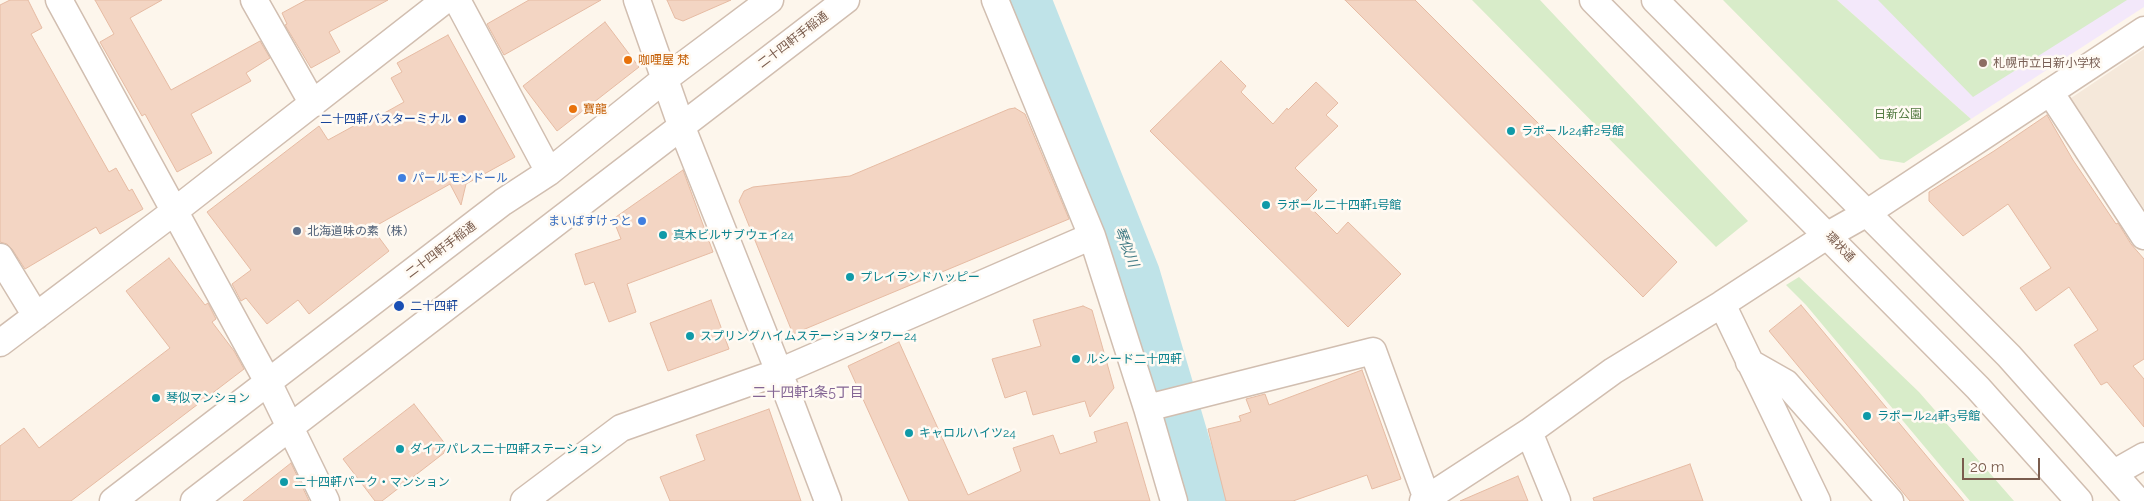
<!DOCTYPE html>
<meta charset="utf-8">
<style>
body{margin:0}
#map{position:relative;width:2144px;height:501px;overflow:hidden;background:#fdf6ec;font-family:Raleway,sans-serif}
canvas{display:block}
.scale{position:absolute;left:1962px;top:458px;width:78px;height:22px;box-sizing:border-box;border:2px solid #7a5c4d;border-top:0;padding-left:6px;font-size:15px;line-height:18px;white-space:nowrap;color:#7a5c4d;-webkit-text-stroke:4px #fffaf3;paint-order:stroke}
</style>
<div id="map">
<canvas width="2144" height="501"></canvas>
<div class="scale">20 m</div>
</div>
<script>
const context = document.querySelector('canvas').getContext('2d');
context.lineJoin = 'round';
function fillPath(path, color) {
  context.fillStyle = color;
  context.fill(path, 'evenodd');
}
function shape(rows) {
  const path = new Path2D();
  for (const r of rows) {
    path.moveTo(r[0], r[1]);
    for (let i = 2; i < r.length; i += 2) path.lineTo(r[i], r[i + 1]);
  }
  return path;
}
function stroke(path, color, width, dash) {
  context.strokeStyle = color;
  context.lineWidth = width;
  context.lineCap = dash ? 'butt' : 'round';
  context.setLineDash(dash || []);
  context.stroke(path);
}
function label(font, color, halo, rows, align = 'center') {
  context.font = font + ' Raleway,"Noto Sans JP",sans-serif';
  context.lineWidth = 5;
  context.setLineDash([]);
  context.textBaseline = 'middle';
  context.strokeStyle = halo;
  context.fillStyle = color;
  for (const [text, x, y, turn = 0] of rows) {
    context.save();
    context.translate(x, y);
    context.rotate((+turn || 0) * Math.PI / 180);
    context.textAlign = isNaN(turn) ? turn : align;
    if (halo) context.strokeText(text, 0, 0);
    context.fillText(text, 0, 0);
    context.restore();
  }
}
fillPath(shape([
 [2144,49,2144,209,2071,98]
]), '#f5e8da');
fillPath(shape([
 [1837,0,2144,0,2144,7,1971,119]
]), '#f3e8fa');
fillPath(shape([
 [1472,0,1540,0,1748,221,1716,247],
 [1723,0,1837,0,1971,119,1904,163,1880,159],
 [1878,0,2127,0,1973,97],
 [1799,277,1919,392,2014,501,1970,501,1806,305,1786,285]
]), '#d8ecc9');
stroke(shape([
 [1028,0,1137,274,1204,501]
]), '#bfe3e8', 46);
const building = shape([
 [10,0,28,0,42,28,31,34,109,172,116,168,129,191,132,189,143,209,100,234,96,227,25,269,12,249,7,244,0,242,0,5,10,0],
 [95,0,162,0,130,18,171,90,260,41,270,58,246,73,251,81,191,114,212,153,177,172,145,114,142,116,100,42,114,34,95,0],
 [306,0,388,0,329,32,340,52,311,68,285,25,287,24,282,13,306,0],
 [529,0,601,0,504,55,487,24,529,0],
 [667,0,731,0,683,21,675,18,667,0],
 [1345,0,1415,0,1677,262,1643,297,1345,0],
 [605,22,639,67,557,131,523,86,605,22],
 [448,35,515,157,466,184,461,205,450,184,372,228,389,251,309,314,298,300,267,324,246,298,241,301,232,284,251,270,207,212,319,126,328,140,361,122,363,125,404,102,391,78,402,72,397,63,448,35],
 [1221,61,1246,86,1241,92,1273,124,1287,108,1288,110,1316,82,1338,103,1326,115,1338,126,1295,168,1317,190,1305,202,1337,234,1348,222,1401,274,1348,327,1150,131,1221,61],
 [1015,108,1025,114,1069,219,793,334,739,201,744,191,753,187,850,176,1009,109,1015,108],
 [2047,115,2073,160,2116,224,2118,223,2131,244,2144,259,2144,359,2133,366,2144,379,2144,427,2107,382,2101,385,2074,345,2098,330,2069,287,2036,311,2020,288,2051,268,2008,204,1963,236,1929,201,1929,192,1994,151,2047,115],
 [683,170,713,252,627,284,636,312,609,322,594,282,585,285,575,254,621,239,613,219,683,170],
 [169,258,205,305,208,303,216,319,212,322,234,351,244,369,71,501,0,501,0,446,24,428,39,448,170,348,126,291,169,258],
 [711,300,729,349,668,371,650,323,711,300],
 [1801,305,1964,501,1910,501,1769,331,1801,305],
 [1083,306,1092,310,1114,388,1090,417,1085,401,1033,415,1026,391,1005,398,992,359,1041,346,1033,320,1083,306],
 [899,342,968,495,1021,471,1013,448,1053,435,1060,454,1097,442,1094,432,1127,422,1150,501,909,501,848,366,899,342],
 [1362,370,1401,479,1372,489,1367,475,1293,501,1226,501,1208,429,1241,421,1239,416,1251,412,1246,399,1265,394,1269,405,1362,370],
 [414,404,446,445,444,453,382,501,375,501,343,459,414,404],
 [769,409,801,501,670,501,660,477,705,460,696,435,769,409],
 [291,463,309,501,243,501,291,463],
 [1690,464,1703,501,1594,501,1593,498,1690,464],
 [1518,476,1528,501,1460,501,1518,476]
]);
fillPath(building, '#f3d5c3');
stroke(building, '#e6bba3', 1);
const minor = shape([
 [59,0,268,382,326,501],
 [254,0,313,104],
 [457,0,549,172],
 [637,0,681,125,779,372,828,501],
 [995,0,1092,236,1147,408,1174,501],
 [1593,0,1978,388,2079,501],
 [1655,0,2009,356,2138,501],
 [2050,92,2144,236],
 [0,257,36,316],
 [1722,304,1817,501],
 [0,343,163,220,445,0],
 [1749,362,1786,383,1890,501],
 [1147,408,1373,351,1427,499],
 [1529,432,1557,501],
 [2114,473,2144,456],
 [113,501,503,202,549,172,666,78,770,0],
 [194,501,846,0],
 [524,501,621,428,779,372,1092,236],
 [1423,501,1529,432,1613,371,1722,304,1828,235,1867,213,2144,30]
]);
stroke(minor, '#d1beb0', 29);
stroke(minor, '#fff', 26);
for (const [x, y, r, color] of [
 [628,60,5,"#e8710a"],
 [1983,63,5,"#8d6e63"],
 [573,109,5,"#e8710a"],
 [462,119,5,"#1a4fb4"],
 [1511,131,5,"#0f9aa8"],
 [402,178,5,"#3f7fe0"],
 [1266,205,5,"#0f9aa8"],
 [642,221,5,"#3f7fe0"],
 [297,231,5,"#5c6f8a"],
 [663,235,5,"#0f9aa8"],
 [850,277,5,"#0f9aa8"],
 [399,306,6,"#1a4fb4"],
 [690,336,5,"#0f9aa8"],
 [1076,359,5,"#0f9aa8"],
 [156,398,5,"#0f9aa8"],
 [1867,416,5,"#0f9aa8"],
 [909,433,5,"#0f9aa8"],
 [400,449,5,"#0f9aa8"],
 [284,482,5,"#0f9aa8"]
]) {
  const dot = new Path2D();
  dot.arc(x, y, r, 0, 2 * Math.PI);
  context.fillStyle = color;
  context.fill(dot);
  stroke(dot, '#fffaf3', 2);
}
label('12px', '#7a5c4d', '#fffaf3', [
 ["二十四軒手稲通",793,40,-37],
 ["環状通",1840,247,46],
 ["二十四軒手稲通",441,250,-37]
]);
label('12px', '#c56008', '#fffaf3', [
 ["咖哩屋 梵",638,60],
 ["寶龍",583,109]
], 'left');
label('12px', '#785e54', '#fffaf3', [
 ["札幌市立日新小学校",1993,63]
], 'left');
label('12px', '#537a41', '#fffaf3', [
 ["日新公園",1898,114]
]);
label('12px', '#164399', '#fffaf3', [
 ["二十四軒バスターミナル",452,119],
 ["二十四軒",410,306,"left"]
], 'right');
label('12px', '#0d838f', '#fffaf3', [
 ["ラポール24軒2号館",1521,131],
 ["ラポール二十四軒1号館",1276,205],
 ["真木ビルサブウェイ24",673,235],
 ["プレイランドハッピー",860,277],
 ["スプリングハイムステーションタワー24",700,336],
 ["ルシード二十四軒",1086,359],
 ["琴似マンション",166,398],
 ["ラポール24軒3号館",1877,416],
 ["キャロルハイツ24",919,433],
 ["ダイアパレス二十四軒ステーション",410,449],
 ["二十四軒パーク・マンション",294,482]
], 'left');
label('12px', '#366cbe', '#fffaf3', [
 ["パールモンドール",412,178],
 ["まいばすけっと",632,221,"right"]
], 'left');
label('12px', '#4e5e75', '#fffaf3', [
 ["北海道味の素（株）",307,231]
], 'left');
label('italic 14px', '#437c86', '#fffaf3', [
 ["琴似川",1126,247,68]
]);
label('14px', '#846695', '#fffaf3', [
 ["二十四軒1条5丁目",808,393]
]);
</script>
